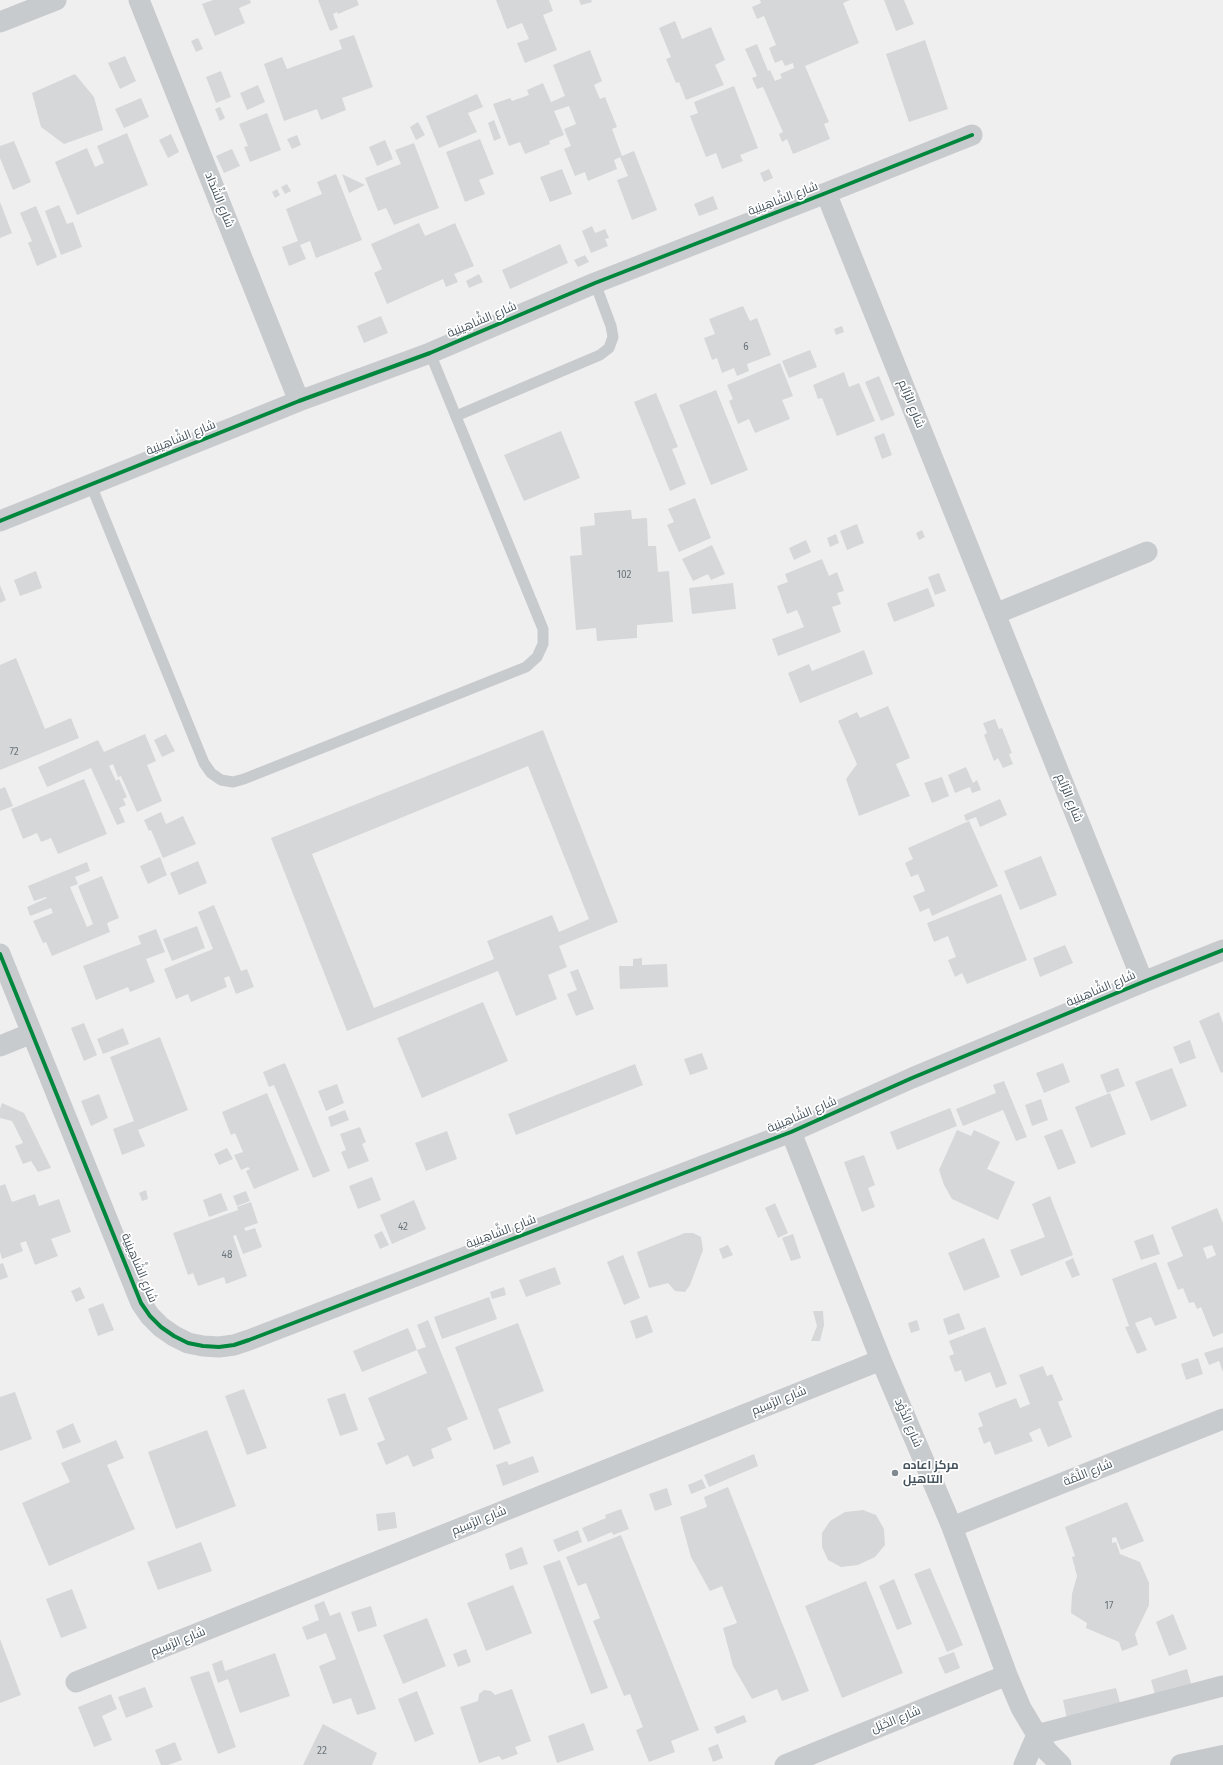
<!DOCTYPE html>
<meta charset="utf-8">
<style>
body{margin:0}
canvas{display:block;background:#f0efef}
</style>
<canvas width="1223" height="1765"></canvas>
<script>
const context = document.querySelector('canvas').getContext('2d');
context.lineJoin = 'round';
function fillPath(path, color) {
  context.fillStyle = color;
  context.fill(path, 'evenodd');
}
function shape(rows) {
  const path = new Path2D();
  for (const r of rows) {
    path.moveTo(r[0], r[1]);
    for (let i = 2; i < r.length; i += 2) path.lineTo(r[i], r[i + 1]);
  }
  return path;
}
function stroke(path, color, width, dash) {
  context.strokeStyle = color;
  context.lineWidth = width;
  context.lineCap = dash ? 'butt' : 'round';
  context.setLineDash(dash || []);
  context.stroke(path);
}
function label(font, color, halo, rows, align = 'center') {
  context.font = font + ' "Fira Sans",Cairo,sans-serif';
  context.lineWidth = 3.5;
  context.setLineDash([]);
  context.textBaseline = 'middle';
  context.strokeStyle = halo;
  context.fillStyle = color;
  for (const [text, x, y, turn = 0] of rows) {
    context.save();
    context.translate(x, y);
    context.rotate((+turn || 0) * Math.PI / 180);
    context.textAlign = isNaN(turn) ? turn : align;
    if (halo) context.strokeText(text, 0, 0);
    context.fillText(text, 0, 0);
    context.restore();
  }
}
fillPath(shape([
 [213,0,250,0,251,3,239,8,245,23,215,36,202,4],
 [318,0,357,0,359,5,338,14,337,12,333,14,338,28,330,31],
 [496,0,549,0,553,11,543,15,557,50,525,63,517,43,529,39,522,23,507,29],
 [579,0,591,0,592,2,581,5],
 [760,0,850,0,843,3,859,43,805,66,829,122,824,124,830,139,793,154,787,139,782,142,779,134,783,132,763,87,757,89,752,78,757,76,745,49,757,44,768,71,770,70,775,81,782,78,780,74,794,68,793,63,785,66,782,60,775,63,769,48,776,45,764,16,757,19,752,7,761,3],
 [884,0,904,0,914,24,896,31],
 [675,21,682,39,711,27,725,60,715,65,724,85,686,100,679,82,676,83,666,59,671,57,659,28],
 [354,35,373,87,342,98,346,110,321,120,317,109,284,121,264,64,282,57,287,69,342,49,339,40],
 [198,38,203,49,196,52,191,41],
 [925,40,948,109,909,122,886,54],
 [590,50,602,81,594,85,600,99,605,97,617,127,612,129,622,156,634,151,657,210,632,220,617,180,628,176,620,157,614,160,617,169,588,181,585,172,575,176,564,149,571,146,564,129,576,124,569,106,554,111,564,135,549,141,550,144,525,154,520,142,509,146,493,104,510,98,512,101,529,95,527,90,543,83,551,102,565,96,553,65],
 [125,56,136,81,120,89,108,63],
 [221,71,231,97,216,103,206,77],
 [75,74,94,97,103,130,64,144,41,127,32,93],
 [258,85,265,102,247,110,240,93],
 [734,86,758,148,740,155,743,161,722,169,716,153,706,157,690,116,698,113,694,102],
 [477,94,483,107,468,113,477,132,439,148,426,116],
 [141,98,149,117,124,128,115,109],
 [220,107,225,118,220,121,215,109],
 [267,113,281,150,250,162,244,147,248,146,239,124],
 [494,120,501,138,494,141,488,123],
 [418,122,425,135,416,140,410,127],
 [127,133,148,185,77,215,55,162,87,148,95,167,104,163,97,146],
 [171,134,179,152,168,158,159,140],
 [297,135,301,145,292,149,287,139],
 [480,139,494,174,479,180,485,194,465,202,446,152],
 [385,140,393,159,377,166,369,147],
 [14,141,31,182,13,190,0,158,0,146],
 [414,143,439,208,394,225,386,208,378,211,365,178,401,164,395,150],
 [232,149,240,166,224,173,216,156],
 [562,169,572,194,550,202,540,177],
 [769,169,773,178,764,182,760,173],
 [336,174,362,240,316,258,310,241,300,245,306,259,289,266,282,247,298,241,286,209,322,194,317,182],
 [342,174,365,185,349,193],
 [287,184,291,191,285,194,281,187],
 [277,189,280,195,275,198,272,192],
 [713,196,718,209,699,216,694,204],
 [0,202,12,233,0,238],
 [59,205,67,224,73,222,82,247,61,255,45,211],
 [36,206,57,257,37,266,28,243,32,241,20,213],
 [419,223,425,236,455,223,474,266,454,274,458,282,446,287,443,279,387,304,374,273,382,269,371,244],
 [592,226,595,233,605,229,609,238,605,239,608,246,591,253,582,231],
 [560,244,568,263,510,289,502,270],
 [585,255,589,262,578,267,574,260],
 [479,274,483,282,469,288,466,281],
 [743,306,750,321,757,318,771,355,747,364,749,371,737,376,734,368,722,373,717,358,712,360,704,338,715,334,709,319],
 [381,316,388,333,364,343,357,326],
 [842,326,844,332,836,335,834,329],
 [810,350,817,367,789,378,782,361],
 [780,363,793,396,782,400,790,419,755,433,749,419,738,424,729,401,733,399,727,385],
 [844,372,849,387,859,383,875,421,837,436,822,398,818,399,813,385],
 [879,376,895,415,881,421,865,382],
 [716,390,748,470,711,485,679,405],
 [656,393,678,447,672,449,686,484,670,491,634,402],
 [561,431,580,478,524,501,504,455],
 [884,433,892,455,882,459,874,437],
 [695,498,711,538,679,552,667,525,674,522,668,509],
 [631,510,632,519,647,518,648,546,656,546,658,572,669,571,673,622,637,625,637,638,597,641,596,628,576,630,570,556,582,555,580,527,595,525,594,513],
 [857,524,864,543,847,550,840,531],
 [922,530,925,537,919,540,916,533],
 [836,534,839,543,830,547,827,538],
 [806,540,811,552,794,560,789,548],
 [712,545,725,574,711,580,708,574,693,581,682,559],
 [822,559,829,576,837,572,844,591,837,593,841,604,832,607,841,632,778,656,772,639,804,627,797,610,787,614,777,586,788,582,785,574],
 [36,571,42,588,20,596,14,580],
 [939,573,946,591,935,595,928,577],
 [733,583,736,609,692,614,689,588],
 [0,585,6,600,0,603],
 [928,588,935,606,894,622,887,603],
 [864,650,873,674,800,703,788,673,809,664,812,671],
 [16,658,45,729,71,718,79,738,0,770,0,665],
 [888,706,910,758,896,764,910,796,859,816,846,779,857,764,838,721,857,712,860,718],
 [995,719,999,729,1002,728,1012,753,1009,754,1013,764,1003,768,998,758,994,761,984,735,987,733,983,723],
 [543,730,618,922,559,946,567,967,548,975,557,999,516,1016,498,971,347,1031,271,838],
 [528,766,589,919,559,932,552,915,487,941,494,959,374,1008,312,854],
 [145,734,156,761,147,765,162,801,137,812,121,776,118,777,113,764,109,766,116,781,119,779,127,797,123,799,126,805,119,808,125,822,117,825,91,768,47,787,38,767,98,740,104,752],
 [166,734,175,751,162,757,154,740],
 [966,767,973,783,977,780,981,790,972,793,970,787,955,793,948,775],
 [942,777,949,796,932,803,924,783],
 [84,779,107,834,58,854,51,838,41,842,37,833,23,839,11,809],
 [5,787,13,806,0,811,0,789],
 [1000,799,1007,815,980,827,976,817,966,821,964,815],
 [161,812,166,824,183,816,196,844,163,858,151,830,149,831,144,820],
 [969,821,998,886,932,916,929,908,920,912,913,896,925,891,918,874,911,877,905,863,913,859,908,848],
 [1041,856,1057,895,1020,910,1004,871],
 [160,857,167,875,148,884,140,866],
 [198,861,207,883,179,895,170,873],
 [87,862,90,871,75,877,78,884,70,887,87,927,93,924,78,886,102,876,119,918,107,923,110,932,52,956,46,942,43,943,33,921,53,913,51,908,30,916,27,907,47,898,46,897,34,901,28,886],
 [1001,894,1027,960,967,984,962,973,955,977,948,960,956,957,948,936,934,942,927,923],
 [214,905,241,971,247,969,254,987,236,994,229,976,224,978,227,987,191,1002,188,994,176,999,164,969,213,949,198,912],
 [197,926,205,948,172,961,163,939],
 [156,929,165,952,146,959,155,982,130,992,128,987,96,1000,83,966,141,944,138,936],
 [1065,945,1073,963,1040,977,1033,958],
 [642,958,642,965,667,964,668,987,620,989,619,966,633,966,633,959],
 [578,969,594,1009,576,1016,567,994,577,990,570,972],
 [483,1002,508,1061,422,1098,397,1038],
 [1219,1012,1223,1023,1223,1072,1221,1073,1199,1021],
 [84,1023,97,1055,84,1061,71,1028],
 [123,1028,129,1044,103,1054,97,1039],
 [160,1037,188,1110,138,1130,145,1146,122,1155,113,1129,134,1121,110,1057],
 [1190,1040,1196,1058,1180,1064,1173,1047],
 [702,1053,708,1069,690,1075,684,1059],
 [285,1063,330,1171,313,1178,274,1085,269,1087,263,1072],
 [1063,1063,1070,1082,1044,1093,1036,1073],
 [635,1064,643,1085,516,1135,508,1114],
 [1118,1068,1125,1086,1107,1093,1100,1075],
 [1172,1068,1187,1106,1151,1121,1135,1082],
 [1004,1081,1027,1137,1016,1141,1003,1110,963,1126,956,1109,996,1093,993,1085],
 [337,1084,344,1103,326,1111,318,1091],
 [267,1093,299,1170,254,1189,246,1171,250,1169,248,1167,241,1170,234,1155,243,1152,235,1133,231,1135,222,1112],
 [1110,1093,1126,1134,1091,1148,1075,1107],
 [99,1094,108,1118,91,1126,81,1101],
 [1041,1099,1048,1120,1032,1126,1025,1105],
 [2,1103,24,1113,51,1168,38,1172,31,1161,23,1164,15,1146,23,1143,12,1121,0,1118,0,1109],
 [950,1108,957,1126,897,1150,890,1132],
 [345,1110,349,1120,331,1127,328,1117],
 [360,1127,366,1142,362,1144,369,1161,348,1169,341,1152,346,1150,340,1134],
 [1062,1129,1076,1163,1058,1170,1044,1136],
 [957,1130,971,1136,974,1130,1000,1142,987,1169,1015,1182,998,1220,952,1199,944,1185,939,1170],
 [447,1131,457,1159,426,1171,415,1143],
 [227,1148,233,1159,219,1165,214,1154],
 [864,1155,875,1185,868,1188,875,1207,862,1212,844,1162],
 [372,1177,381,1200,358,1209,349,1186],
 [5,1184,12,1202,35,1194,39,1206,59,1199,71,1232,51,1239,58,1256,35,1265,26,1241,20,1243,23,1251,2,1259,0,1252,0,1186],
 [146,1190,148,1199,142,1201,139,1193],
 [246,1191,250,1201,237,1206,233,1196],
 [221,1193,228,1210,209,1217,203,1200],
 [1050,1196,1073,1255,1021,1276,1010,1250,1045,1237,1032,1204],
 [414,1200,426,1229,392,1244,380,1215],
 [251,1202,258,1223,244,1228,246,1231,255,1228,262,1247,243,1254,236,1235,233,1236,247,1276,226,1284,224,1277,198,1286,193,1273,188,1275,173,1233,238,1210,237,1207],
 [775,1203,788,1233,778,1238,765,1208],
 [1217,1208,1223,1223,1223,1333,1213,1337,1201,1307,1197,1309,1194,1302,1189,1303,1183,1288,1178,1290,1167,1263,1183,1256,1171,1227],
 [1212,1245,1216,1255,1207,1259,1203,1248],
 [382,1231,389,1245,380,1249,374,1235],
 [685,1233,693,1233,701,1237,703,1250,690,1285,685,1292,675,1291,668,1283,649,1288,637,1252],
 [793,1234,801,1258,791,1261,782,1238],
 [1153,1234,1160,1254,1141,1260,1134,1241],
 [984,1238,1000,1277,964,1291,948,1253],
 [728,1245,733,1255,723,1259,719,1249],
 [623,1255,640,1298,624,1305,607,1262],
 [1073,1258,1080,1275,1072,1278,1065,1262],
 [1156,1262,1177,1318,1155,1326,1151,1317,1135,1323,1147,1350,1137,1354,1125,1327,1129,1326,1112,1279],
 [3,1263,8,1277,0,1280,0,1264],
 [555,1267,561,1284,526,1297,519,1280],
 [80,1287,85,1298,76,1302,71,1291],
 [504,1287,506,1295,492,1299,490,1292],
 [489,1297,497,1319,442,1339,434,1317],
 [103,1303,114,1330,98,1336,88,1309],
 [813,1311,823,1311,824,1325,820,1341,811,1341,817,1326],
 [959,1313,965,1329,948,1335,943,1319],
 [647,1315,653,1332,636,1339,630,1321],
 [428,1320,468,1419,447,1428,452,1440,431,1449,434,1458,413,1467,408,1455,386,1465,377,1443,385,1440,368,1398,427,1373,417,1350,426,1347,417,1325],
 [917,1320,920,1330,911,1333,908,1323],
 [518,1323,544,1391,498,1409,511,1443,494,1450,455,1347],
 [985,1327,1007,1384,996,1388,990,1372,965,1382,961,1370,955,1372,949,1356,954,1354,949,1341],
 [408,1328,417,1350,362,1372,353,1351],
 [1223,1347,1223,1372,1219,1361,1209,1365,1204,1353],
 [1198,1358,1203,1374,1186,1380,1181,1364],
 [1043,1366,1047,1376,1052,1374,1063,1400,1058,1402,1072,1437,1048,1447,1040,1428,1029,1433,1033,1441,995,1455,990,1441,984,1444,978,1428,983,1426,978,1413,1016,1398,1020,1408,1030,1404,1019,1375],
 [244,1389,267,1448,247,1455,225,1396],
 [15,1392,32,1439,0,1451,0,1397],
 [345,1393,358,1430,340,1436,327,1399],
 [73,1423,81,1442,63,1449,56,1431],
 [207,1430,236,1506,176,1529,148,1452],
 [116,1440,124,1458,107,1465,135,1529,49,1566,22,1503,70,1482,61,1463],
 [754,1454,758,1466,709,1487,704,1475],
 [533,1456,539,1472,503,1486,496,1465,507,1461,509,1465],
 [702,1479,706,1488,691,1494,688,1485],
 [728,1487,809,1691,782,1701,777,1689,752,1699,733,1666,723,1628,737,1623,722,1586,710,1591,691,1557,680,1517,707,1507,704,1497],
 [667,1488,672,1505,655,1511,649,1494],
 [1127,1502,1144,1541,1121,1550,1116,1537,1112,1538,1112,1543,1116,1542,1120,1554,1140,1562,1149,1583,1149,1605,1135,1634,1138,1645,1122,1651,1119,1642,1086,1628,1087,1623,1071,1613,1072,1594,1077,1576,1072,1557,1075,1556,1065,1527],
 [621,1509,629,1529,613,1535,612,1532,588,1542,582,1528,606,1518,605,1515],
 [863,1510,876,1515,884,1529,885,1545,875,1557,858,1565,841,1567,828,1560,822,1547,822,1533,830,1521,845,1512],
 [395,1512,397,1528,378,1531,376,1514],
 [578,1530,582,1542,558,1552,553,1540],
 [621,1535,699,1730,671,1741,675,1752,649,1762,636,1730,643,1727,630,1694,624,1696,593,1621,600,1618,586,1583,578,1586,566,1557],
 [201,1542,212,1571,158,1590,147,1562],
 [522,1547,528,1564,510,1570,505,1554],
 [560,1560,608,1688,591,1694,543,1566],
 [930,1568,963,1645,947,1652,914,1574],
 [894,1579,912,1624,897,1630,879,1586],
 [866,1581,903,1673,842,1698,805,1606],
 [513,1585,532,1633,486,1651,467,1603],
 [72,1589,87,1628,61,1638,46,1599],
 [324,1601,330,1616,340,1612,376,1709,357,1715,351,1698,333,1704,319,1666,336,1659,326,1633,307,1640,302,1627,319,1620,314,1605],
 [371,1606,377,1626,358,1632,351,1612],
 [1173,1614,1187,1649,1169,1656,1156,1622],
 [427,1618,446,1666,403,1684,383,1635],
 [0,1639,21,1695,0,1703],
 [466,1649,471,1662,458,1667,453,1654],
 [954,1652,960,1668,945,1674,938,1658],
 [275,1653,290,1696,240,1713,228,1679,218,1683,212,1664,222,1660,225,1671],
 [1187,1669,1192,1687,1156,1698,1151,1680],
 [209,1671,236,1747,218,1754,190,1677],
 [145,1687,153,1707,126,1718,118,1697],
 [1116,1688,1121,1707,1067,1719,1063,1700],
 [512,1689,531,1741,515,1747,518,1754,502,1760,499,1756,479,1763,460,1707,478,1701,479,1694,484,1690,491,1691,495,1695],
 [417,1691,434,1734,415,1742,398,1699],
 [111,1694,117,1709,102,1716,112,1740,94,1747,78,1707],
 [744,1715,747,1722,717,1734,714,1727],
 [584,1723,594,1750,557,1763,548,1736],
 [323,1724,377,1753,372,1765,303,1765],
 [175,1742,182,1760,168,1765,161,1765,155,1750],
 [718,1744,723,1758,713,1762,708,1748]
]), '#d6d7d8');
stroke(shape([
 [456,416,600,355,609,348,613,337,611,326,595,283],
 [91,485,204,763,211,773,221,780,233,782,244,779,526,667,537,657,543,644,543,629,430,353]
]), '#c8cbce', 11);
stroke(shape([
 [139,0,299,401],
 [0,22,56,0],
 [826,193,1143,982],
 [0,521,299,401,430,353,595,283,826,193,972,135],
 [995,614,1147,552],
 [0,954,141,1303,150,1316,161,1327,174,1336,188,1343,203,1346,219,1347,234,1345,249,1340,791,1132,912,1078,1143,982,1223,950],
 [0,1046,32,1033],
 [791,1132,881,1360,952,1527,1007,1675,1021,1708,1037,1735,1047,1751,1061,1765],
 [952,1527,1223,1419],
 [76,1682,881,1360],
 [1037,1735,1223,1686],
 [785,1765,1007,1675],
 [1024,1765,1037,1735]
]), '#c8cbce', 21);
stroke(shape([
 [1181,1765,1223,1756]
]), '#c5c9cc', 22);
stroke(shape([
 [0,521,299,401,430,353,595,283,826,193,972,135],
 [0,954,141,1303,150,1316,161,1327,174,1336,188,1343,203,1346,219,1347,234,1345,249,1340,791,1132,912,1078,1143,982,1223,950]
]), '#00873e', 4);
for (const [x, y, r, color] of [
 [895,1473,4,"#818a90"]
]) {
  const dot = new Path2D();
  dot.arc(x, y, r, 0, 2 * Math.PI);
  context.fillStyle = color;
  context.fill(dot);
  stroke(dot, '#fff', 1.5);
}
label('10px', '#6b757d', null, [
 ["6",746,347],
 ["102",624,575],
 ["72",14,752],
 ["42",403,1227],
 ["48",227,1255],
 ["17",1109,1606],
 ["22",322,1751]
]);
label('12px', '#45535d', '#fff', [
 ["شارع الشَّاهِينِية",783,199,-21],
 ["شارع الشِّدَاد",219,200,68],
 ["شارع الشَّاهِينِية",482,320,-23],
 ["شارع الرَّائِم",911,404,68],
 ["شارع الشَّاهِينِية",181,438,-22],
 ["شارع الرَّائِم",1069,798,68],
 ["شارع الشَّاهِينِية",1101,989,-23],
 ["شارع الشَّاهِينِية",802,1115,-23],
 ["شارع الشَّاهِينِية",501,1232,-21],
 ["شارع الشَّاهِينِية",139,1268,67],
 ["شارع الرَّسِيم",779,1401,-22],
 ["شارع الذَّوْد",908,1423,67],
 ["شارع اللَّمَّة",1088,1473,-22],
 ["شارع الرَّسِيم",479,1521,-22],
 ["شارع الرَّسِيم",178,1642,-22],
 ["شارع الخَيْل",896,1720,-22]
]);
label('bold 12px', '#45535d', '#fff', [
 ["مركز اعاده",903,1466],
 ["التاهيل",903,1480]
], 'left');
</script>
